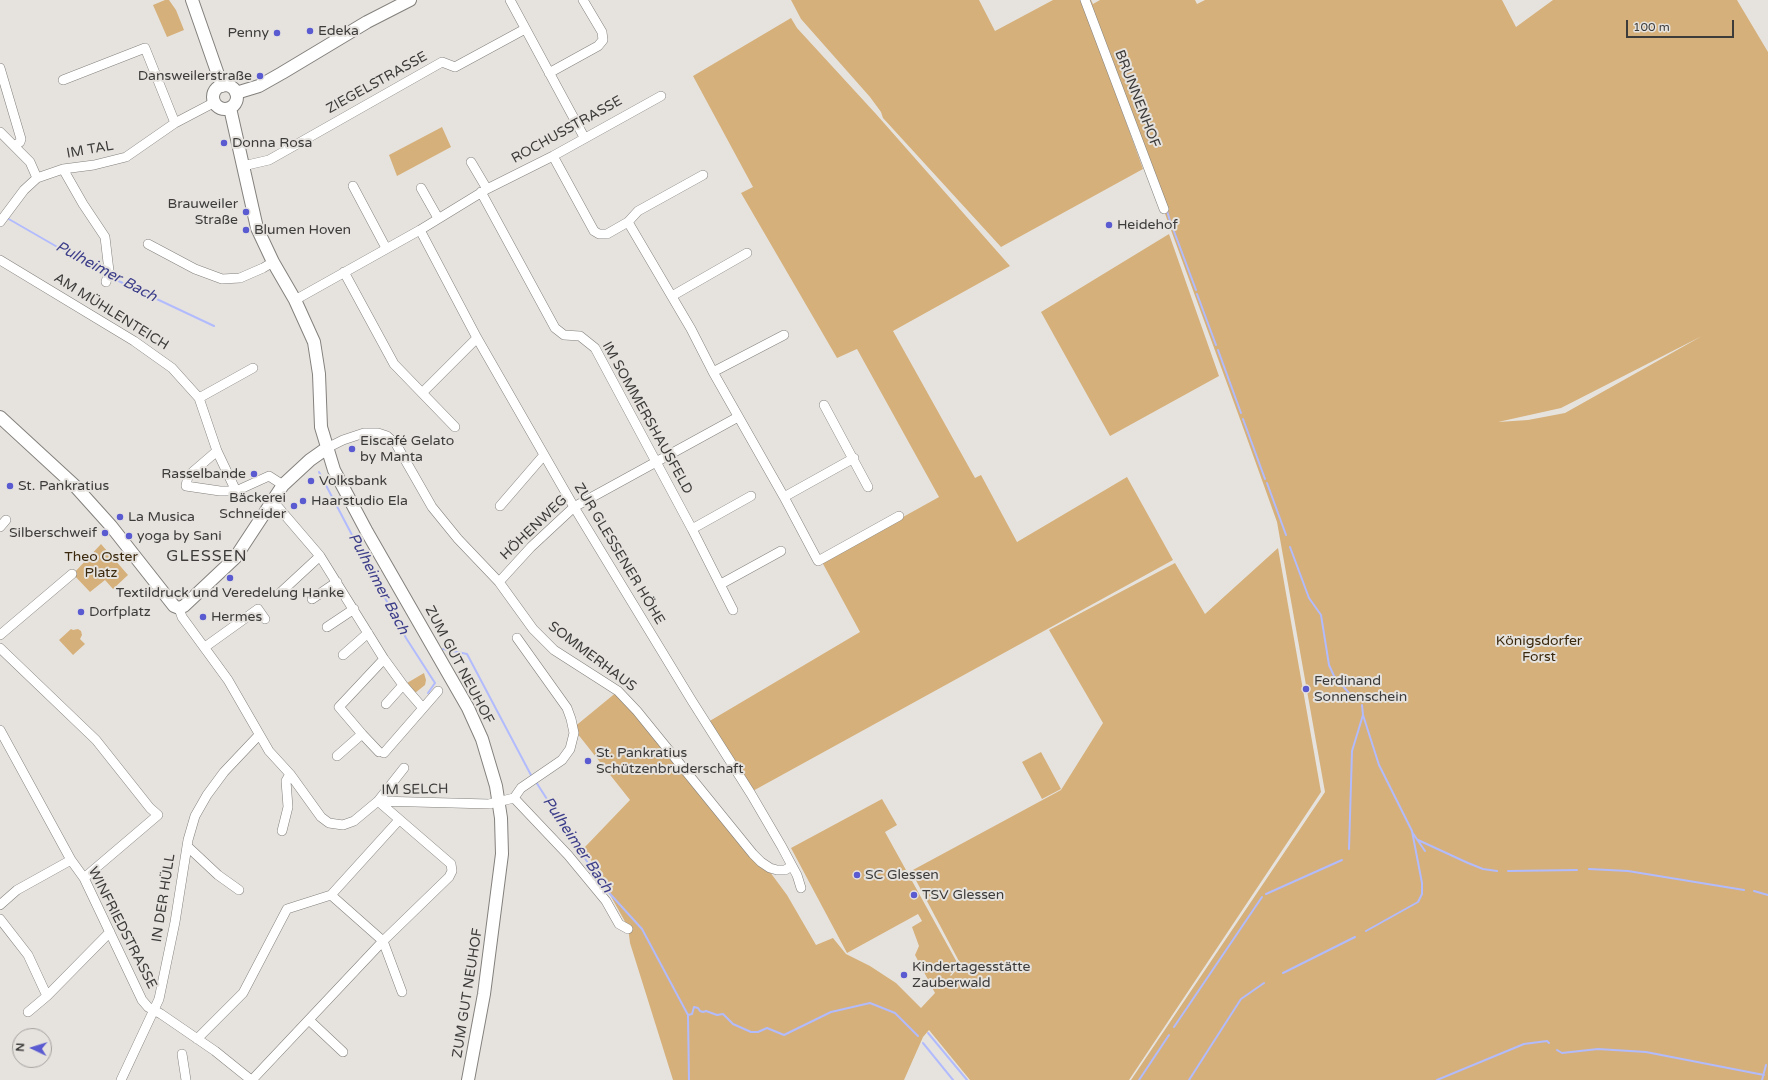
<!DOCTYPE html>
<meta charset="utf-8">
<style>
body{margin:0}
#map{position:relative;width:1768px;height:1080px;overflow:hidden;background:#e6e3df;font-family:"Varela Round",sans-serif}
canvas{display:block}
.north{position:absolute;left:12px;top:1028px;width:40px;height:40px;box-sizing:border-box;background:#e6e3df;border:1px solid #a2a09d;border-radius:50%;rotate:274deg;font-size:11px;font-weight:700;line-height:16px;text-align:center;color:#3d3c3b}
.north::after{content:'';display:block;margin:auto;width:14px;height:18px;background:#5a5ad1;clip-path:polygon(50% 0,100% 100%,50% 72%,0 100%)}
.scale{position:absolute;left:1626px;top:20px;width:108px;height:18px;box-sizing:border-box;border:2px solid #3d3c3b;border-top:0;padding-left:5px;font-size:12px;line-height:14px;white-space:nowrap;color:#3d3c3b;-webkit-text-stroke:3px #e6e3df;paint-order:stroke}
</style>
<div id="map">
<canvas width="1768" height="1080"></canvas>
<div class="north">N</div>
<div class="scale">100 m</div>
</div>
<script>
const context = document.querySelector('canvas').getContext('2d');
context.lineJoin = 'round';
function fillPath(path, color) {
  context.fillStyle = color;
  context.fill(path, 'evenodd');
}
function shape(rows) {
  const path = new Path2D();
  for (const r of rows) {
    if (r.length === 3) {
      path.moveTo(r[0] + r[2], r[1]);
      path.arc(r[0], r[1], r[2], 0, 2 * Math.PI);
      continue;
    }
    path.moveTo(r[0], r[1]);
    for (let i = 2; i < r.length; i += 2) path.lineTo(r[i], r[i + 1]);
  }
  return path;
}
function stroke(path, color, width, dash) {
  context.strokeStyle = color;
  context.lineWidth = width;
  context.lineCap = dash ? 'butt' : 'round';
  context.setLineDash(dash || []);
  context.stroke(path);
}
function label(font, color, halo, rows, align = 'center') {
  context.font = font + ' "Varela Round",sans-serif';
  context.lineWidth = 4;
  context.setLineDash([]);
  context.textBaseline = 'middle';
  context.strokeStyle = halo;
  context.fillStyle = color;
  for (const [text, x, y, turn = 0] of rows) {
    context.save();
    context.translate(x, y);
    context.rotate((+turn || 0) * Math.PI / 180);
    context.textAlign = isNaN(turn) ? turn : align;
    if (halo) context.strokeText(text, 0, 0);
    context.fillText(text, 0, 0);
    context.restore();
  }
}
fillPath(shape([
 [165,0,169,0,176,10,184,30,167,37,153,5],
 [791,0,979,0,995,31,1053,0,1082,0,1143,169,1001,247,883,118,881,112,870,97,801,19],
 [1087,0,1091,0,1093,4,1100,0,1195,0,1197,4,1205,0,1502,0,1516,27,1553,0,1737,0,1768,52,1768,1080,1131,1080,1325,792,1277,522,1244,430],
 [1702,336,1565,413,1528,420,1498,422,1561,408],
 [791,18,797,28,876,114,1010,266,893,331,975,478,981,475,1017,542,1127,477,1173,560,751,792,708,722,860,632,822,562,939,497,857,349,837,358,741,193,753,187,693,76],
 [442,127,451,147,397,176,389,155],
 [1169,234,1219,376,1110,436,1041,312],
 [101,544,128,575,113,589,105,580,90,592,73,574],
 [1278,548,1321,792,1129,1080,970,1080,929,1030,923,1037,904,1080,673,1080,630,943,628,927,584,848,630,800,573,728,618,691,770,872,787,895,816,945,833,938,846,954,870,966,896,983,921,1008,935,993,915,955,919,946,912,927,922,921,918,914,847,953,791,848,882,799,897,825,885,832,959,966,950,975,951,976,961,965,911,871,1061,790,1103,723,1049,630,1175,563,1205,614],
 [71,629,73,630,78,629,81,631,82,635,80,639,85,644,73,655,59,640],
 [424,673,426,680,425,685,415,693,407,683],
 [1041,752,1061,789,1042,799,1022,762]
]), '#d6b07a');
stroke(shape([
 [1167,211,1170,221],
 [7,218,106,275],
 [1172,226,1196,290],
 [110,277,214,326],
 [1197,294,1216,345],
 [1218,350,1241,413],
 [1243,419,1265,479],
 [319,472,406,638,435,683,428,693],
 [1267,483,1286,535],
 [1290,547,1309,598,1321,615,1329,665,1334,676,1349,693],
 [443,649,467,654,532,777],
 [1363,715,1379,765,1412,831,1422,883,1422,894,1418,902,1366,931],
 [536,782,602,885,642,929,688,1015,689,1080],
 [1412,832,1425,851],
 [1418,840,1468,863,1483,869,1497,871],
 [1349,849,1352,751,1363,715,1362,705],
 [1589,869,1628,871,1744,890],
 [1508,871,1577,870],
 [1754,891,1768,895],
 [1266,894,1342,860],
 [1283,973,1355,937],
 [688,1015,692,1014,694,1007,698,1008,700,1011,703,1012,706,1011,717,1015,723,1014,733,1024,751,1032,758,1032,767,1028,784,1035,831,1012,870,1003,895,1013,918,1036],
 [1174,1027,1262,897],
 [928,1033,967,1080],
 [923,1043,953,1080],
 [1557,1050,1562,1053,1598,1049,1646,1052,1764,1075],
 [1139,1080,1169,1035],
 [1189,1080,1241,999,1264,983],
 [1437,1080,1524,1044,1547,1041,1549,1043],
 [1762,1080,1766,1065]
]), '#b2bbfc', 2);
const minor = shape([
 [510,0,584,137],
 [1085,0,1164,209],
 [0,68,21,139,20,142,14,146],
 [549,73,598,46,603,40,602,32,583,0],
 [63,80,145,48,175,123],
 [0,132,30,162,37,178],
 [553,156,594,231,599,234,607,234,628,222,691,329,713,372,784,497,818,561,899,516],
 [471,162,487,189],
 [243,166,269,160,442,62,455,67,525,29],
 [63,169,83,204,105,237,109,271,106,282],
 [353,186,386,248],
 [421,188,438,218],
 [481,192,555,328,564,335,580,336,595,348,692,529,733,610],
 [0,222,24,190,37,178,63,169,94,165,126,157,175,123,215,102],
 [628,222,638,211,703,175],
 [420,230,477,338,574,507,692,701,751,794,782,847,797,875,801,888],
 [148,244,195,269,222,279,240,278,263,268,273,262],
 [0,260,134,341,172,368,199,398,217,451,236,491,269,476,283,485],
 [344,272,394,364,455,427],
 [672,296,747,253],
 [295,300,420,230,487,189,553,156,661,96],
 [713,372,784,335],
 [423,392,477,338],
 [199,398,253,368],
 [824,405,868,487],
 [327,448,343,440,364,433,378,433,387,436,396,444,432,507,458,539,499,582,533,629,554,650,618,691,637,711,753,854,761,862,770,868,777,870,785,870,792,866],
 [217,451,188,476,186,486,220,491,236,491],
 [784,497,854,458],
 [272,500,320,556,384,659,403,685,422,707],
 [500,506,544,455],
 [0,527,6,520],
 [692,529,751,496],
 [499,582,531,547,574,507,738,417],
 [721,584,781,551],
 [280,593,320,556],
 [312,599,337,582],
 [179,608,182,617,228,680,269,751,290,774,321,817,329,823,343,825,354,821,378,801,404,768],
 [327,627,354,609],
 [0,635,72,574],
 [205,647,258,609,265,619],
 [0,648,96,740,150,808,158,815,84,878],
 [343,655,368,633],
 [386,704,403,685],
 [0,730,71,860,84,878,142,1000,148,1007,161,1014,215,1051,251,1080],
 [362,734,379,752],
 [384,753,438,691],
 [337,756,362,734,339,707,384,659],
 [514,798,568,855,606,901,619,924,628,929],
 [378,801,489,804,514,798,521,788,562,760,570,749,574,733,571,719,567,708,517,638],
 [282,831,288,807,286,781,290,774],
 [187,846,218,875,239,890],
 [331,895,383,941,402,992],
 [0,905,17,890,71,860],
 [0,919,28,955,47,996],
 [28,1012,47,996,110,932],
 [309,1020,343,1052],
 [197,1039,243,993,287,909,331,895,399,820],
 [182,1054,186,1080],
 [121,1080,159,999,175,922,188,840,195,816,207,795,224,772,259,735],
 [252,1080,383,941,449,877,452,871,451,864,378,801]
]);
const secondary = shape([
 [192,0,222,86],
 [225,97,12],
 [236,93,259,86,282,73,367,22,410,0],
 [230,108,257,228,273,262,295,300,314,342,319,374,321,427,334,470,367,532,468,708,482,739,496,786,501,818,502,854,484,994,468,1080],
 [0,417,75,486,111,526,174,606,179,608,184,606,235,558,283,485,310,460,327,448]
]);
stroke(minor, '#84817d', 10);
stroke(secondary, '#84817d', 14);
stroke(minor, '#fff', 9);
stroke(secondary, '#fff', 12);
for (const [x, y, r, color] of [
 [310,31,4,"#5a5ad1"],
 [277,33,4,"#5a5ad1"],
 [260,76,4,"#5a5ad1"],
 [224,143,4,"#5a5ad1"],
 [246,212,4,"#5a5ad1"],
 [1109,225,4,"#5a5ad1"],
 [246,230,4,"#5a5ad1"],
 [352,449,4,"#5a5ad1"],
 [254,474,4,"#5a5ad1"],
 [311,481,4,"#5a5ad1"],
 [10,486,4,"#5a5ad1"],
 [303,501,4,"#5a5ad1"],
 [294,506,4,"#5a5ad1"],
 [120,517,4,"#5a5ad1"],
 [105,533,4,"#5a5ad1"],
 [129,536,4,"#5a5ad1"],
 [230,578,4,"#5a5ad1"],
 [81,612,4,"#5a5ad1"],
 [203,617,4,"#5a5ad1"],
 [1306,689,4,"#5a5ad1"],
 [588,761,4,"#5a5ad1"],
 [857,875,4,"#5a5ad1"],
 [914,895,4,"#5a5ad1"],
 [904,975,4,"#5a5ad1"]
]) {
  const dot = new Path2D();
  dot.arc(x, y, r, 0, 2 * Math.PI);
  context.fillStyle = color;
  context.fill(dot);
  stroke(dot, '#e6e3df', 1.5);
}
label('14px', '#3d3c3b', '#e6e3df', [
 ["Edeka",318,31],
 ["Penny",269,33,"right"],
 ["Dansweilerstraße",252,76,"right"],
 ["Donna Rosa",232,143],
 ["Brauweiler",238,204,"right"],
 ["Straße",238,220,"right"],
 ["Heidehof",1117,225],
 ["Blumen Hoven",254,230],
 ["Eiscafé Gelato",360,441],
 ["by Manta",360,457],
 ["Rasselbande",246,474,"right"],
 ["Volksbank",319,481],
 ["St. Pankratius",18,486],
 ["Bäckerei",286,498,"right"],
 ["Schneider",286,514,"right"],
 ["Haarstudio Ela",311,501],
 ["La Musica",128,517],
 ["Silberschweif",97,533,"right"],
 ["yoga by Sani",137,536],
 ["Textildruck und Veredelung Hanke",230,593,"center"],
 ["Dorfplatz",89,612],
 ["Hermes",211,617],
 ["Ferdinand",1314,681],
 ["Sonnenschein",1314,697],
 ["St. Pankratius",596,753],
 ["Schützenbruderschaft",596,769],
 ["SC Glessen",865,875],
 ["TSV Glessen",922,895],
 ["Kindertagesstätte",912,967],
 ["Zauberwald",912,983]
], 'left');
label('14px', '#3d3c3b', '#e6e3df', [
 ["ZIEGELSTRASSE",377,83,-29],
 ["BRUNNENHOF",1137,99,69],
 ["ROCHUSSTRASSE",567,130,-29],
 ["IM TAL",90,150,-10],
 ["AM MÜHLENTEICH",111,312,32],
 ["IM SOMMERSHAUSFELD",647,418,61],
 ["HÖHENWEG",534,528,-44],
 ["ZUR GLESSENER HÖHE",619,554,59],
 ["SOMMERHAUS",592,657,37],
 ["ZUM GUT NEUHOF",459,665,62],
 ["IM SELCH",415,790,-1],
 ["IN DER HÜLL",164,898,-81],
 ["WINFRIEDSTRASSE",122,928,63],
 ["ZUM GUT NEUHOF",468,993,-81]
]);
label('14px', '#3b290d', '#e6e3df', [
 ["Theo Oster",101,557],
 ["Platz",101,573],
 ["Königsdorfer",1539,641],
 ["Forst",1539,657]
]);
label('italic 15px', '#3d3e8a', '#e6e3df', [
 ["Pulheimer Bach",106,272,28],
 ["Pulheimer Bach",378,584,62],
 ["Pulheimer Bach",577,845,56]
]);
context.letterSpacing = '1px';
label('16px', '#3d3c3b', '#e6e3df', [
 ["GLESSEN",207,557]
]);
context.letterSpacing = '0px';
</script>
